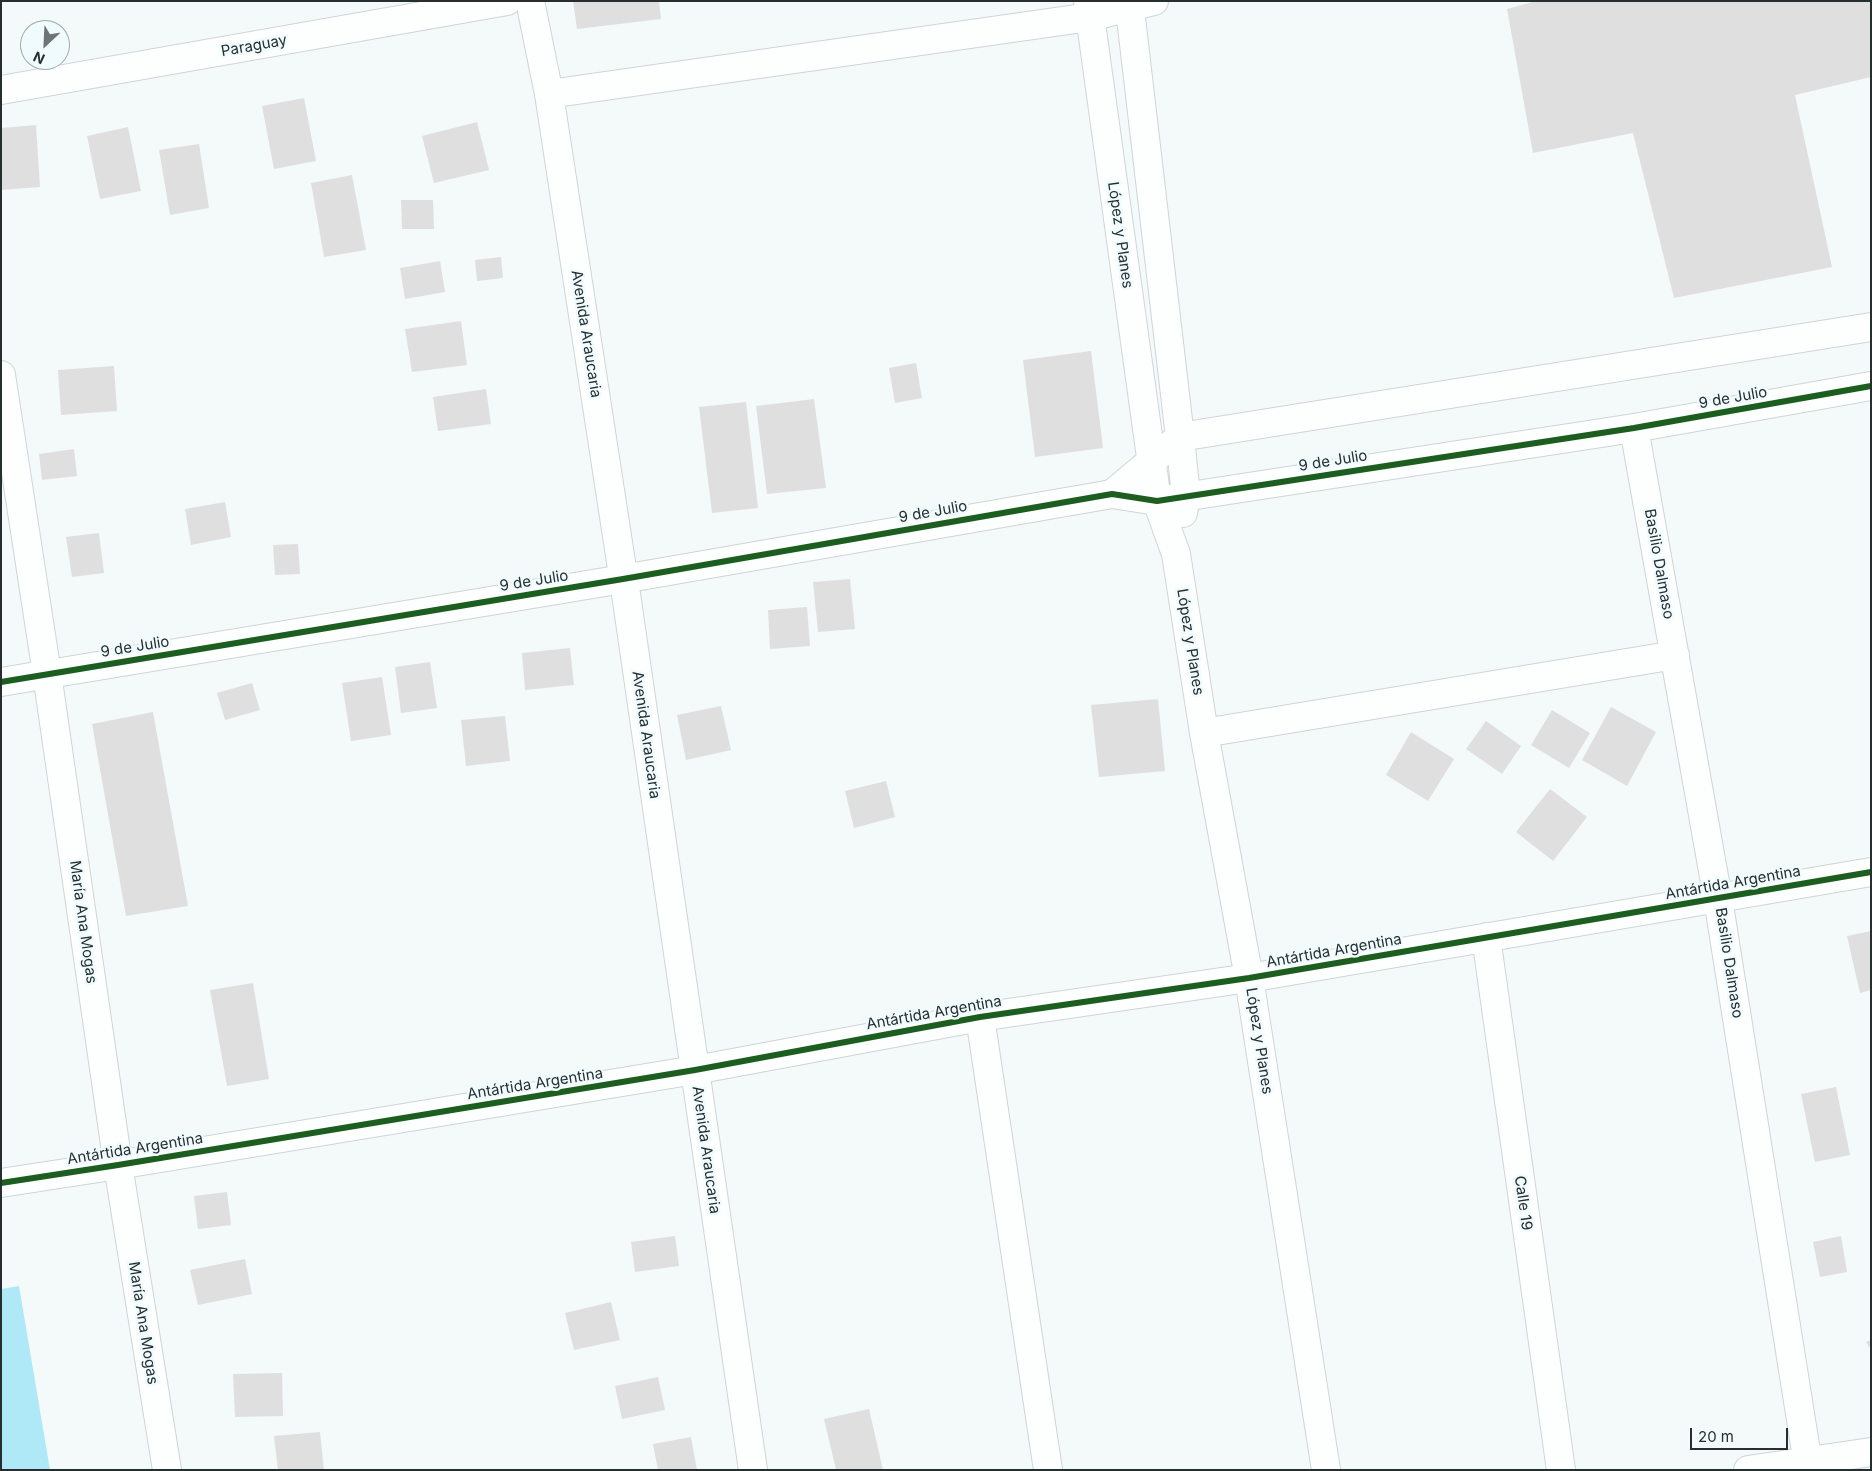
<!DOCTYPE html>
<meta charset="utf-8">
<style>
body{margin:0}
#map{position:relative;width:1872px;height:1471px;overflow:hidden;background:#f4f9fa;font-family:Inter,sans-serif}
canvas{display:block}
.frame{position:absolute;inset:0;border:2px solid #272e30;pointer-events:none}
.north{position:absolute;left:20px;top:20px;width:50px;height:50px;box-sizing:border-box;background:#f0fbfe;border:1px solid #a0a9ac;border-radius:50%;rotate:205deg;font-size:14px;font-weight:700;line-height:20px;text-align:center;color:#272e30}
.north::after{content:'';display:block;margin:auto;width:18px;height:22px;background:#6f7577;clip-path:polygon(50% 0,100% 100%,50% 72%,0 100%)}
.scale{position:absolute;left:1690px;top:1428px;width:98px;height:22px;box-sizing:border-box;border:2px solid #272e30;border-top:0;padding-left:6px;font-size:15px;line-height:18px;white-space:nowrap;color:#272e30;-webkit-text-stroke:4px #f0fbfe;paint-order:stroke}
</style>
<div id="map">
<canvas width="1872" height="1471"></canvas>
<div class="frame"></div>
<div class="north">N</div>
<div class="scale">20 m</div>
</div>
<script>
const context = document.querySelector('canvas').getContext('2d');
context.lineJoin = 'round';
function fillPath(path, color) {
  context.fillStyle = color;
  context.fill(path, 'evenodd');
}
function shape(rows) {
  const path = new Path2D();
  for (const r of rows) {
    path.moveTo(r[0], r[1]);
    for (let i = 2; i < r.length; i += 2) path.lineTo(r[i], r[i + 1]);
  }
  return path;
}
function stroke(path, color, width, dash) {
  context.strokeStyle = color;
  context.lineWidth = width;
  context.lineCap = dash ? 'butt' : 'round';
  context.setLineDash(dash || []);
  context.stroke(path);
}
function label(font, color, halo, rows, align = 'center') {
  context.font = font + ' Inter,sans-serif';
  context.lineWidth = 5;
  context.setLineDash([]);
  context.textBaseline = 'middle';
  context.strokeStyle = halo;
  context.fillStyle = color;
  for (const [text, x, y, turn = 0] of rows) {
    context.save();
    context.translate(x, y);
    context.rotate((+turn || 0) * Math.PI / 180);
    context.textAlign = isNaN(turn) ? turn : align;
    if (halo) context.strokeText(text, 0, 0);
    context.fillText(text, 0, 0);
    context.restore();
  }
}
fillPath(shape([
 [19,1286,50,1470,1,1470,1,1289]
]), '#afe8f7');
fillPath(shape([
 [573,1,659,1,661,19,577,29],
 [1536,1,1871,1,1871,77,1795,95,1832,267,1674,298,1633,133,1533,153,1507,9],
 [304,98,316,161,274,169,262,106],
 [477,122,489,170,434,183,422,136],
 [36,125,40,187,1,190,1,128],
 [128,127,141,191,100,199,87,136],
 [199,144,209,208,170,215,159,150],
 [352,175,366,250,324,257,311,183],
 [401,200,433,200,434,229,402,229],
 [501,257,503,278,477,281,475,260],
 [440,261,445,292,405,299,400,268],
 [461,321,467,365,412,372,405,329],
 [1091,351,1103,448,1035,457,1023,360],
 [916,363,922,398,895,403,889,368],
 [114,366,117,411,61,415,58,370],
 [486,389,491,424,438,431,433,397],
 [814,399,826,488,767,494,756,406],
 [746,402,758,508,712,513,699,407],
 [74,449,77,476,42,480,39,454],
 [225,502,231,537,191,545,185,509],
 [99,533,104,573,72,577,66,537],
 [298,544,300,574,275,575,273,545],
 [850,579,855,629,818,632,813,582],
 [807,607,810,646,770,649,768,610],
 [570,648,574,685,525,690,522,653],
 [430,662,437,708,401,713,395,667],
 [382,677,391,735,351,741,342,683],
 [252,683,260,710,225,720,217,693],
 [1158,699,1165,771,1099,777,1091,705],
 [721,706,731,750,686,760,677,715],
 [1611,707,1656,732,1627,786,1582,760],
 [1552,710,1590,733,1569,768,1531,745],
 [153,712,188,906,126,916,92,724],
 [505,716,510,761,466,766,461,720],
 [1486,721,1521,746,1502,774,1466,749],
 [1411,732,1454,759,1428,801,1386,775],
 [886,781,895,817,854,828,845,791],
 [1550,789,1587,817,1553,861,1516,832],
 [1871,931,1871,990,1860,993,1847,936],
 [253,983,269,1079,227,1086,210,990],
 [1836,1087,1850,1155,1815,1162,1801,1094],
 [227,1192,231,1225,198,1229,194,1196],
 [675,1236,679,1266,635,1272,631,1242],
 [1841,1236,1847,1272,1820,1277,1813,1242],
 [245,1259,252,1294,198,1305,190,1270],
 [611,1302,620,1340,574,1350,565,1313],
 [1871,1340,1871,1350,1866,1342],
 [282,1373,283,1416,235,1417,233,1374],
 [658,1377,665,1410,622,1419,615,1386],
 [869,1409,883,1470,836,1470,824,1419],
 [320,1432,324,1470,278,1470,274,1436],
 [691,1437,697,1470,658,1470,653,1444]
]), '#e0dfe0');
const minor = shape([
 [1088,1,1157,501,1176,554,1204,733,1249,978,1326,1470],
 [1129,1,1180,437,1186,496,1183,513],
 [1,90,507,1],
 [549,94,1090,17,1154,1],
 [1,375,47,674,118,1165,167,1470],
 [1634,428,1718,899,1809,1470],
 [1112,494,1180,437,1871,327],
 [1,682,623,579,1112,494,1157,501,1634,428,1871,386],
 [1204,733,1675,655],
 [1486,937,1561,1470],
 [980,1017,1048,1470],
 [1,1183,118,1165,695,1070,980,1017,1249,978,1871,872],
 [1748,1470,1871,1452]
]);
const major = shape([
 [530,1,549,94,627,601,753,1470]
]);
stroke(minor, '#cfd5d7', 30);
stroke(major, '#cfd5d7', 30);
stroke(minor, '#fdfefe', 28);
stroke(major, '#fdfefe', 28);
stroke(shape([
 [1,682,623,579,1112,494,1157,501,1634,428,1871,386],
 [1,1183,118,1165,695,1070,980,1017,1249,978,1871,872]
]), '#1b5e20', 6);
label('15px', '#272e30', '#f0fbfe', [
 ["Paraguay",254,46,-10],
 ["López y Planes",1120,235,82],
 ["Avenida Araucaria",586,334,81],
 ["9 de Julio",1733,398,-10],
 ["9 de Julio",1333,461,-9],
 ["9 de Julio",933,512,-10],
 ["Basilio Dalmaso",1659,564,80],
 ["9 de Julio",534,581,-9],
 ["López y Planes",1190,642,81],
 ["9 de Julio",135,647,-9],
 ["Avenida Araucaria",646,735,82],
 ["Antártida Argentina",1733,883,-10],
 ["María Ana Mogas",83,922,82],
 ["Antártida Argentina",1334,951,-10],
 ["Basilio Dalmaso",1729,963,81],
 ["Antártida Argentina",934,1013,-10],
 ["López y Planes",1259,1041,81],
 ["Antártida Argentina",535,1084,-9],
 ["Antártida Argentina",135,1149,-9],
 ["Avenida Araucaria",706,1150,82],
 ["Calle 19",1523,1203,82],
 ["María Ana Mogas",143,1323,81]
]);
</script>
